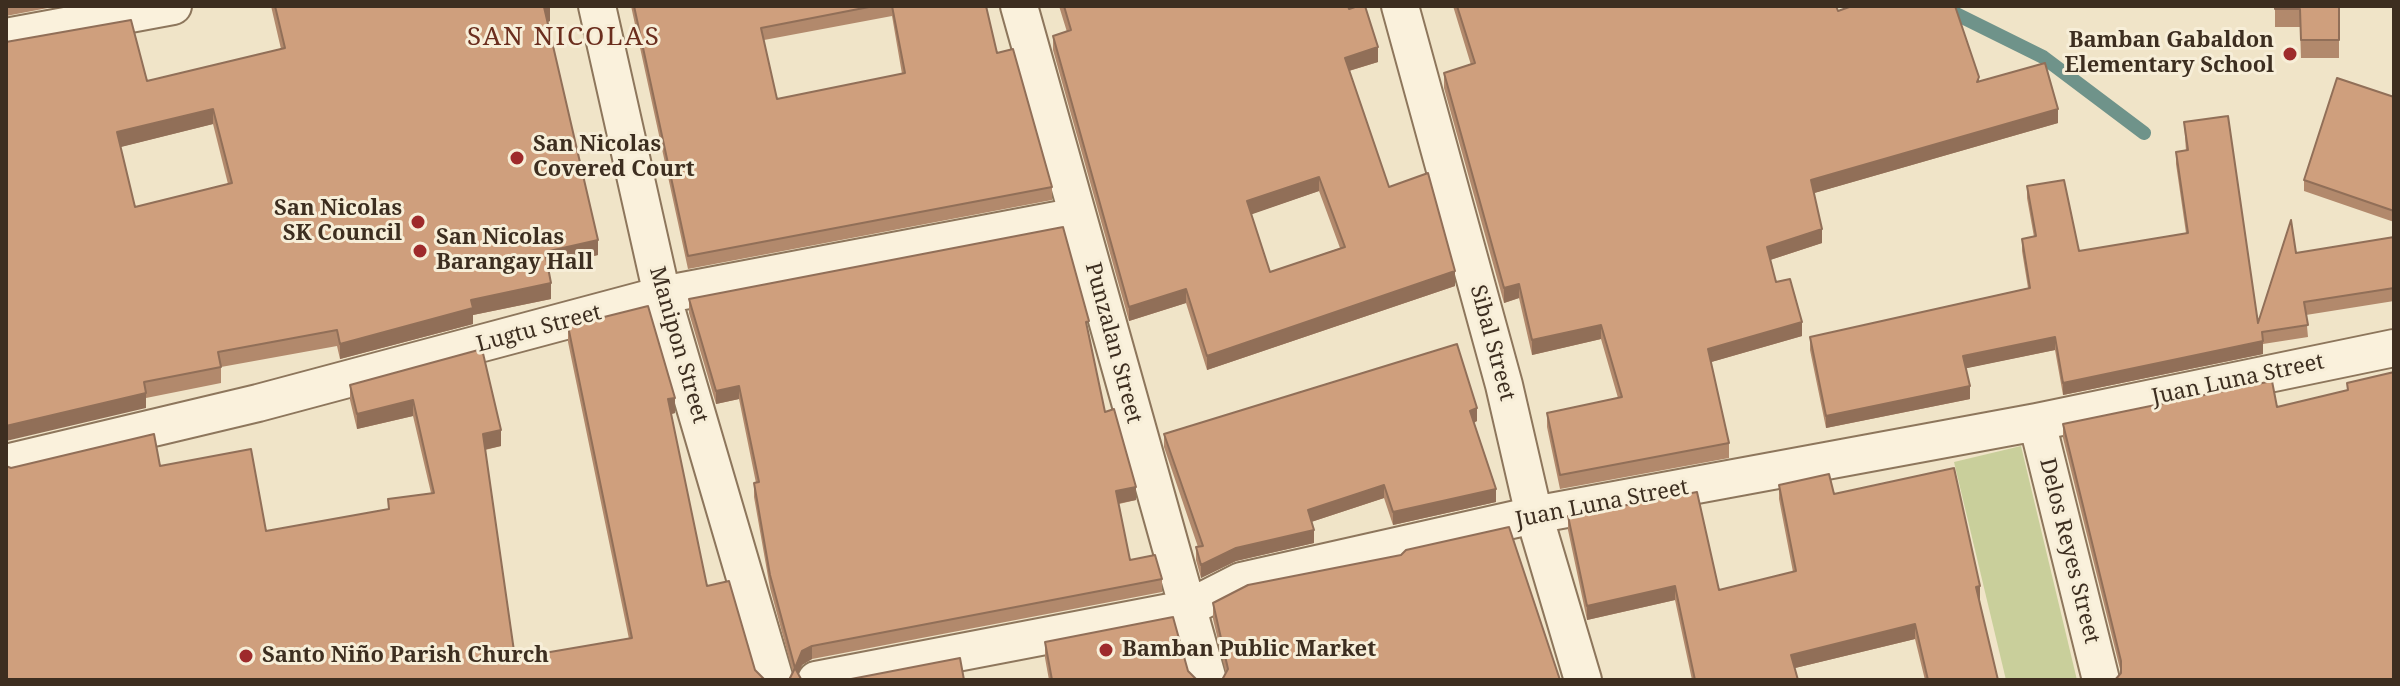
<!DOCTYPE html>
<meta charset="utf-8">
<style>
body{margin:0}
#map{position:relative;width:2400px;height:686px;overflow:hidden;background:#f0e4c8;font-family:"Noto Serif",serif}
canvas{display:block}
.frame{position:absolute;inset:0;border:8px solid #3d2e20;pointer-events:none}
</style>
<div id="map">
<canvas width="2400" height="686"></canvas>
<div class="frame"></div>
</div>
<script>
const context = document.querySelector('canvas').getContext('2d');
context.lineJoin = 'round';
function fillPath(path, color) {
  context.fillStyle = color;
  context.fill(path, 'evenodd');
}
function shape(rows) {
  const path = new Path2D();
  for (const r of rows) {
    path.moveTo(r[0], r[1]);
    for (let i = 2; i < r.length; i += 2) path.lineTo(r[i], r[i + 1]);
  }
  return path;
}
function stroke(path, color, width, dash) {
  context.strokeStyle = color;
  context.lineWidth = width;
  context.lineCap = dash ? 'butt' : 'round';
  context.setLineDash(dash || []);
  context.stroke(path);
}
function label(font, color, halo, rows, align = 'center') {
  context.font = font + ' "Noto Serif",serif';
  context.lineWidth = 6;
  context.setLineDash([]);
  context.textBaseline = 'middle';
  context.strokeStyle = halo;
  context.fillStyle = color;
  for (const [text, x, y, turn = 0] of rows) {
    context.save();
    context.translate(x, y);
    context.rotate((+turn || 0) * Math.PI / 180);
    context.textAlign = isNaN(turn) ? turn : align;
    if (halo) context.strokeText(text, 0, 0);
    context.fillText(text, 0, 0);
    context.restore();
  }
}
fillPath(shape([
 [2021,446,2077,680,2006,680,1954,462]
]), '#c9cf9b');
stroke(shape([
 [1940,6,2043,57,2144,133]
]), '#6f938a', 14);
const minor = shape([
 [597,6,662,295,775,680],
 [1019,6,1208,680],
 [1400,6,1504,385,1534,515,1583,680],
 [6,37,173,6],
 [2037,422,2101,680],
 [6,463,258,403,662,295,1078,216],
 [816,680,1186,609,1241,581,1534,515,2037,422,2394,348]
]);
stroke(minor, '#8d765c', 40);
stroke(minor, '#faf1dc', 36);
fillPath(shape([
 [6,6,58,6,6,16],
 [271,6,550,6,550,21,548,22,598,255,548,267,551,299,473,315,473,324,340,359,337,346,221,367,221,383,146,398,146,408,6,42,147,81,281,49],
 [213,124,228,184,135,207,120,147],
 [631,6,986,6,997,53,1052,187,1052,200,688,269],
 [892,16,902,74,777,99,764,40],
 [1059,6,1348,6,1378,62,1349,71,1389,187,1455,286,1207,370,1186,303,1129,321,1053,50,1053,36,1067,32],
 [1319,191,1340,248,1270,272,1251,214],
 [1453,6,1836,6,1838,11,2058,123,1814,193,1822,243,1770,260,1776,282,1802,336,1711,362,1729,443,1729,458,1560,489,1547,427,1547,413,1618,398,1601,339,1532,355,1519,298,1504,303,1444,88,1444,73,1471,65],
 [2275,6,2339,6,2339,58,2301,58,2300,27,2275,27],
 [2394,97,2394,222,2304,191,2304,180],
 [2184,122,2258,323,2296,253,2394,237,2394,301,2306,315,2308,337,2263,344,2263,354,2063,395,2055,350,1966,368,1970,399,1826,428,1810,350,1810,337,2028,288,2022,251,2022,239,2034,237,2027,198,2027,186,2079,251,2186,233,2176,164,2176,152,2186,151],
 [689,299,1089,334,1105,412,1136,500,1119,504,1130,560,1162,579,1162,592,812,659,802,665,798,674,801,679,789,680,793,673,770,588,754,497,754,483,756,483,739,399,716,404,689,313],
 [568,326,675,413,671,414,707,586,755,670,6,680,11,468,160,466,266,531,388,509,388,499,431,493,413,416,357,429,350,400,350,385,482,349,501,446,485,450,515,658,629,639,568,342],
 [2394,372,2121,673,2063,438,2063,424,2277,407,2347,390,2347,383],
 [1477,421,1474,423,1496,502,1393,525,1384,498,1311,522,1314,543,1236,561,1201,578,1196,560,1196,547,1198,547,1164,447,1164,434],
 [1779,485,1834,494,1980,600,1979,600,1998,680,1925,680,1915,639,1795,668,1798,680,1692,680,1675,600,1587,620,1568,530,1568,516,1719,590,1793,572,1779,499],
 [1213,603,1560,680,1226,674,1213,619],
 [1045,642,1188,671,1197,680,1049,680,1045,658]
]), '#b2896c');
fillPath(shape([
 [550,6,550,21,544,23,544,7],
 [1378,47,1378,62,1345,72,1345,58],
 [213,109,213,124,117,148,117,132],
 [2058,109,2058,123,1811,194,1811,180],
 [1319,177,1319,191,1247,216,1247,201],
 [1822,229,1822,243,1767,261,1767,247],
 [598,240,598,255,545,267,545,252],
 [1455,271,1455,286,1207,370,1207,356],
 [551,283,551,299,473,315,473,324,340,359,340,344,471,300],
 [1519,284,1519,298,1504,303,1504,288],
 [1186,289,1186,303,1129,321,1129,307],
 [1802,322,1802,336,1708,363,1708,349],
 [1601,325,1601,339,1532,355,1532,340],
 [2055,337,2055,350,1963,369,1963,356],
 [2263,341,2263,354,2063,395,2063,383],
 [739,386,739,399,716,404,716,391],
 [1970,386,1970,399,1826,428,1826,416],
 [146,393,146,408,6,441,6,426],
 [675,398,675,413,668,415,668,399],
 [413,400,413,416,357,429,357,414],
 [1477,408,1477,421,1470,424,1470,411],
 [501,430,501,446,483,450,483,434],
 [1384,485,1384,498,1308,523,1308,510],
 [1136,487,1136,500,1116,504,1116,491],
 [1496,489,1496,502,1393,525,1393,512],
 [1314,530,1314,543,1236,561,1201,578,1201,565,1236,548],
 [1675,586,1675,600,1587,620,1587,606],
 [1980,586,1980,600,1976,601,1976,587],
 [1915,624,1915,639,1791,669,1791,655],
 [812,646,812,659,802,665,796,680,795,668,802,651]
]), '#916f58');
const building = shape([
 [275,6,549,6,544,7,598,240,545,252,551,283,471,300,473,308,340,344,337,330,218,352,221,367,144,382,146,393,6,426,6,42,131,20,147,81,285,48,275,6],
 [213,109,232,183,135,207,117,132,213,109],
 [634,6,874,6,761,28,777,99,905,73,892,6,986,6,997,53,1013,49,1052,187,688,256,634,6],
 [1064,6,1348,6,1349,9,1358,6,1365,6,1378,47,1345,58,1389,187,1428,173,1455,271,1207,356,1186,289,1129,307,1053,36,1071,30,1064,6],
 [1319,177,1345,247,1270,272,1247,201,1319,177],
 [1457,6,1836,6,1838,11,1852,6,1955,6,1979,77,1977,82,2045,63,2058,109,1811,180,1822,229,1767,247,1776,282,1790,279,1802,322,1708,349,1729,443,1560,475,1547,413,1622,397,1601,325,1532,340,1519,284,1504,288,1444,73,1475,63,1457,6],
 [2275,6,2339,6,2339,40,2301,40,2300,9,2275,9,2275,6],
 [2337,78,2394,97,2394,211,2304,180,2337,78],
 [2228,116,2258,323,2291,220,2296,253,2394,237,2394,288,2304,302,2308,325,2262,332,2263,341,2063,383,2055,337,1963,356,1970,386,1826,416,1810,337,2030,288,2022,239,2036,236,2027,186,2064,180,2079,251,2188,233,2176,152,2188,150,2184,122,2228,116],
 [1063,227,1089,321,1086,322,1105,412,1114,409,1136,487,1116,491,1130,560,1155,555,1162,579,812,646,802,651,795,668,770,575,754,483,759,482,739,386,716,391,689,299,1063,227],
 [648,306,675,398,668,399,707,586,729,581,755,670,765,680,6,680,6,466,11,468,154,434,160,466,251,449,266,531,389,509,388,499,434,493,413,400,357,414,350,385,482,349,501,430,483,434,515,658,632,638,568,326,648,306],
 [1457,344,1477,408,1470,411,1496,489,1393,512,1384,485,1308,510,1314,530,1236,548,1201,565,1196,547,1203,546,1164,434,1457,344],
 [2394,372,2394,680,2115,680,2121,673,2121,661,2063,424,2272,381,2277,407,2348,390,2347,383,2394,372],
 [1954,468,1980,586,1976,587,1998,680,1928,680,1915,624,1791,655,1798,680,1695,680,1675,586,1587,606,1568,516,1697,492,1719,590,1796,571,1779,485,1829,474,1834,494,1954,468],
 [1509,527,1560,680,1222,680,1228,669,1213,603,1248,585,1401,555,1406,550,1509,527],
 [1173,617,1188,671,1197,680,1052,680,1045,642,1173,617],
 [960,658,964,680,846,680,960,658],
 [795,668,801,679,805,680,789,680,795,668]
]);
fillPath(building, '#cf9f7d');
stroke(building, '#916f58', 2);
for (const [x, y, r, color] of [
 [2290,54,8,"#9e2a2b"],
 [517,158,8,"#9e2a2b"],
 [418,222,8,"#9e2a2b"],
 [420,251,8,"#9e2a2b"],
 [1106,650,8,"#9e2a2b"],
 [246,656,8,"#9e2a2b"]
]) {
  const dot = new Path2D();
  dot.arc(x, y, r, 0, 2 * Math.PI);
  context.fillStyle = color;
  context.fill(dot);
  stroke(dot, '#f7eed8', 3);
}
label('bold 22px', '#3d2e20', '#f7eed8', [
 ["Bamban Gabaldon",2274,41,"right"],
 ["Elementary School",2274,66,"right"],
 ["San Nicolas",533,145],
 ["Covered Court",533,170],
 ["San Nicolas",402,209,"right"],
 ["SK Council",402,234,"right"],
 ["San Nicolas",436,238],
 ["Barangay Hall",436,263],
 ["Bamban Public Market",1122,650],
 ["Santo Niño Parish Church",262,656]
], 'left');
label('22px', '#3d2e20', '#f7eed8', [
 ["Lugtu Street",539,329,-15],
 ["Punzalan Street",1113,343,75],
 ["Sibal Street",1492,343,75],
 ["Manipon Street",678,345,74],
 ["Juan Luna Street",2238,380,-12],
 ["Juan Luna Street",1602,504,-11],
 ["Delos Reyes Street",2069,551,76]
]);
context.letterSpacing = '2px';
label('26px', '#6b2e1e', '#f7eed8', [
 ["SAN NICOLAS",564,38]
]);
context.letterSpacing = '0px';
</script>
